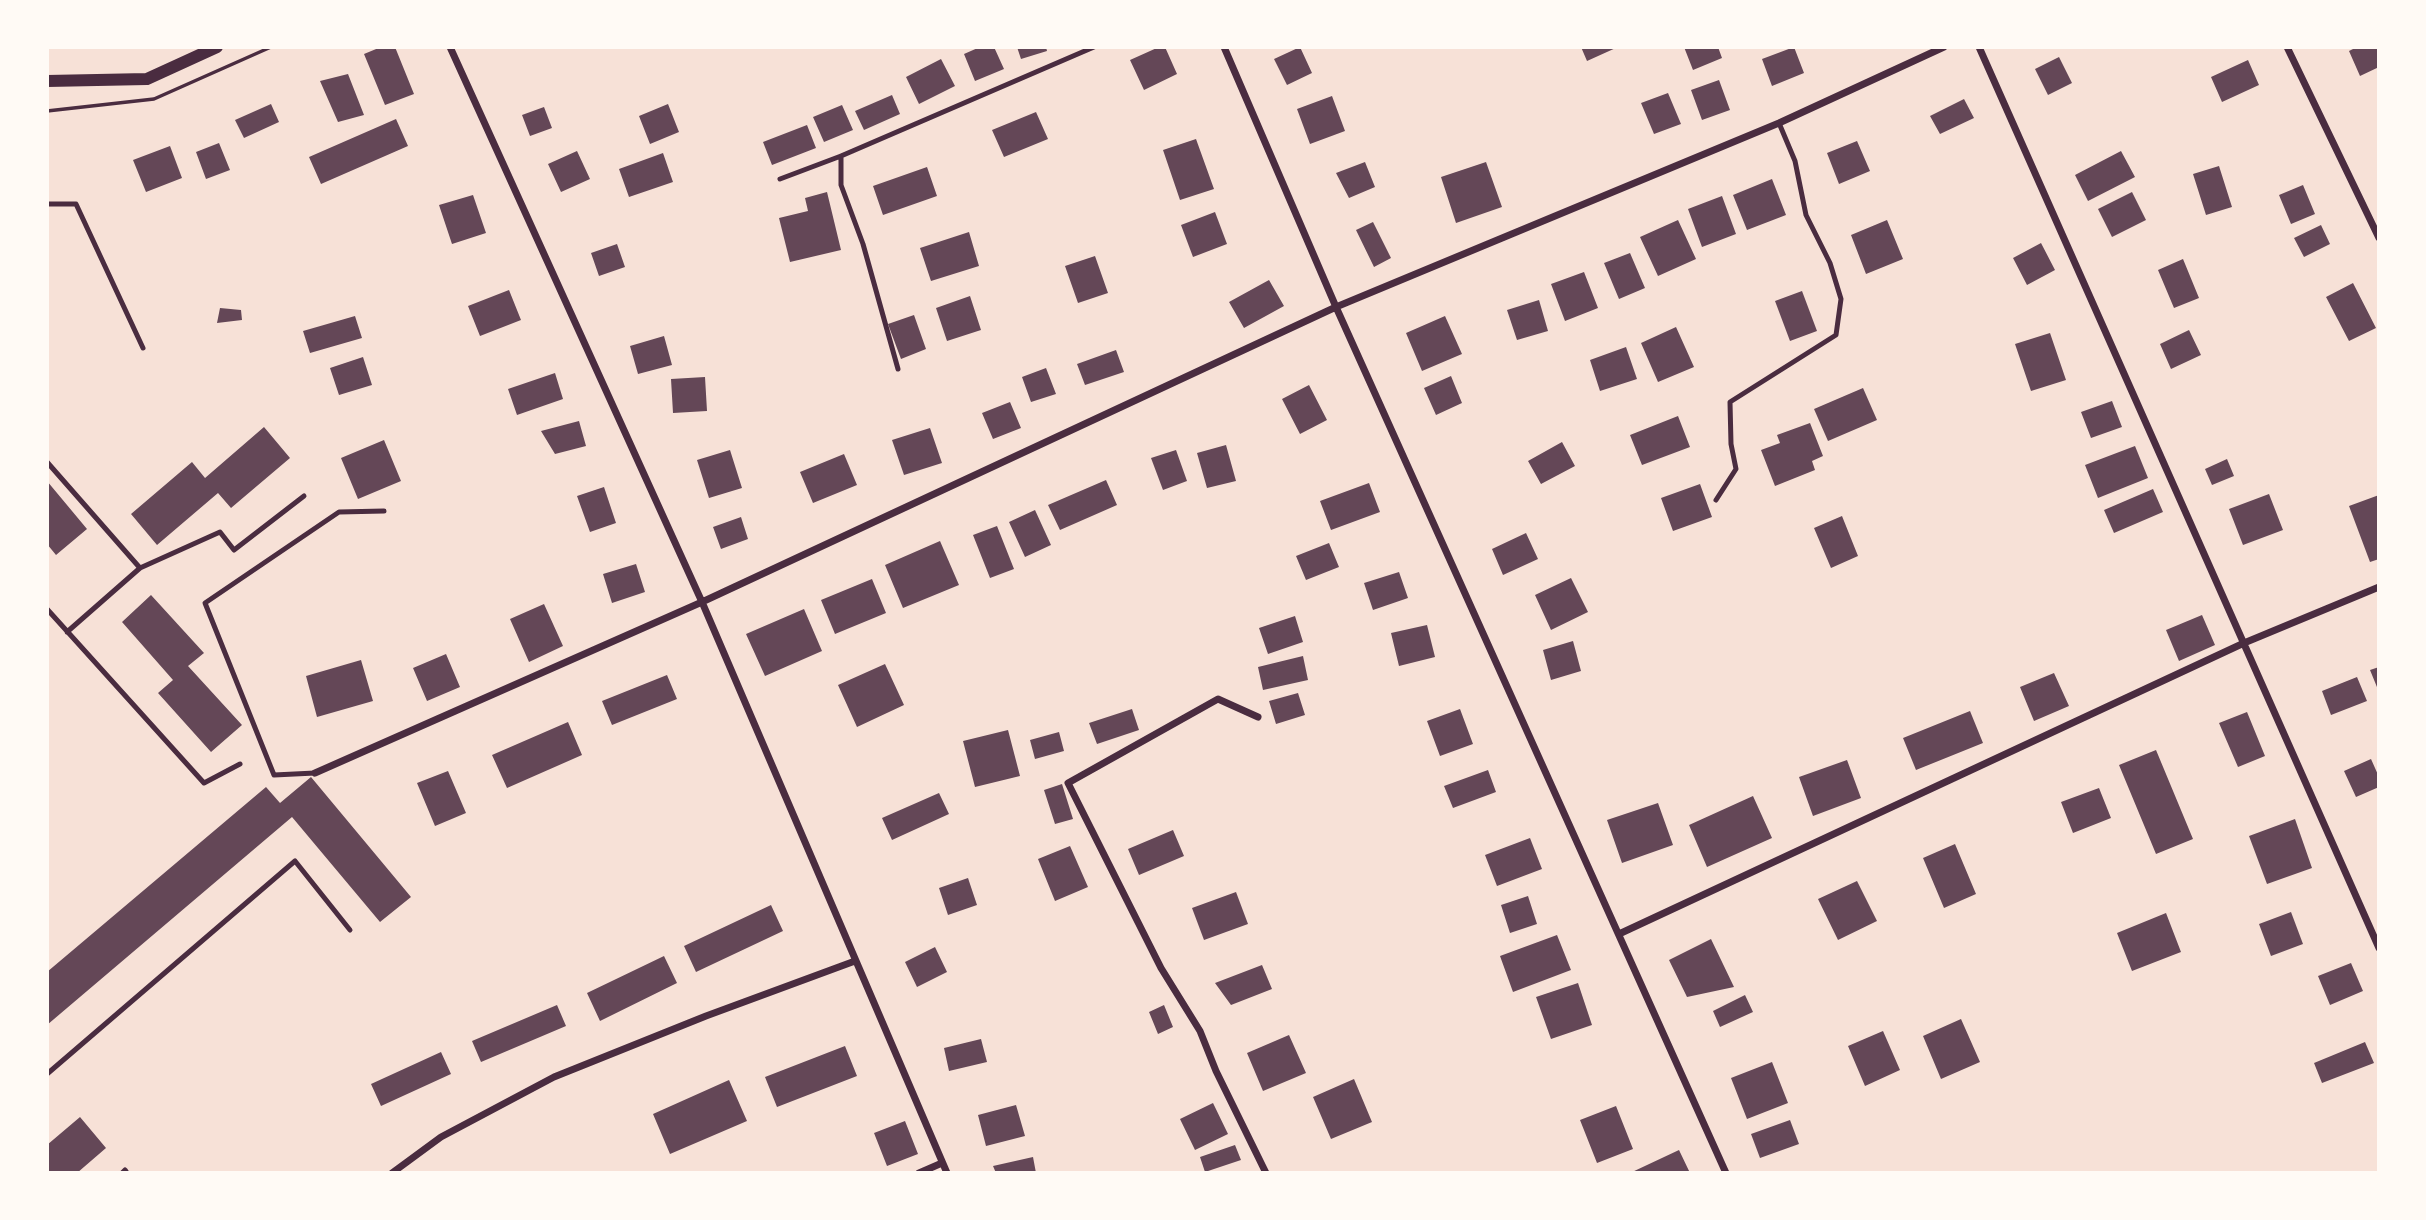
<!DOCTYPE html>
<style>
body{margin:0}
#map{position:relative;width:2426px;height:1220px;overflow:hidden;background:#f7e1d7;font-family:"Exo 2",sans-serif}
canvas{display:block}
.frame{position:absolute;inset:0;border:49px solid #fffaf5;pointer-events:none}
</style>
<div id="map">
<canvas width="2426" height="1220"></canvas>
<div class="frame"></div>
</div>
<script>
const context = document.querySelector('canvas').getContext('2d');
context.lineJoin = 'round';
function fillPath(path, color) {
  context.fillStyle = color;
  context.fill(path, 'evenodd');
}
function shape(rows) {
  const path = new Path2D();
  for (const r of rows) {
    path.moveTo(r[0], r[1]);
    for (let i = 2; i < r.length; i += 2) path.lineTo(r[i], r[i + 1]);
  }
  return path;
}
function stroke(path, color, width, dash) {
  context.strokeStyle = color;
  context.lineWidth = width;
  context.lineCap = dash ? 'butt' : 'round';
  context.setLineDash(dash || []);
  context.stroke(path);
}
fillPath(shape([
 [381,47,395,47,414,94,385,105,364,54],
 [980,47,994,47,1004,69,975,81,964,54],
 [1017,47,1046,47,1047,51,1021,59],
 [1159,47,1165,47,1177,74,1144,90,1130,60],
 [1300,47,1312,73,1287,85,1274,59],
 [1581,47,1618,47,1587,61],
 [1684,47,1718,47,1722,58,1693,70],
 [1794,47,1804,73,1772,86,1762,59],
 [2357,47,2379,47,2379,67,2360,76,2349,51],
 [2059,57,2072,83,2048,95,2035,69],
 [941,59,955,86,919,104,906,77],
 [2248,60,2259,85,2222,102,2211,77],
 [348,74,364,115,338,122,320,81],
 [1719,80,1730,110,1702,120,1691,90],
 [1668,93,1681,124,1654,134,1641,103],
 [892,95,900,114,864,130,855,111],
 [1332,96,1345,131,1310,144,1297,109],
 [1964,99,1974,118,1940,134,1930,116],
 [271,104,279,122,244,138,235,120],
 [668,104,679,132,650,144,639,116],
 [842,105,853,130,824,142,813,117],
 [544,107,552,128,530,136,522,115],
 [1036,112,1048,139,1004,157,992,130],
 [396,119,408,146,321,184,309,157],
 [807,125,816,148,772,165,763,142],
 [1196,139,1214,189,1180,200,1163,150],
 [1857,141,1870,171,1839,184,1827,153],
 [219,143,230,170,206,179,196,152],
 [170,146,182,178,146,192,133,160],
 [577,151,590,179,561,192,548,164],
 [2121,151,2135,177,2088,201,2075,175],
 [663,153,673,182,629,197,619,169],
 [1365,162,1375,187,1349,198,1336,173],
 [1486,162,1502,207,1456,223,1441,177],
 [2219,166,2232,207,2206,215,2193,174],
 [927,167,937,196,883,215,873,186],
 [1772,179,1786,215,1747,230,1733,195],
 [2303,185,2315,214,2291,224,2279,195],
 [827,192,841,250,790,262,779,218,808,211,805,198],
 [2132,192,2146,220,2112,237,2098,209],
 [473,195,486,233,452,244,439,205],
 [1722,196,1736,234,1702,247,1688,209],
 [1215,212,1227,244,1193,257,1181,225],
 [1678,220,1696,259,1658,276,1640,237],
 [1887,220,1903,259,1866,274,1851,235],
 [1373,222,1391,258,1374,267,1356,230],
 [2321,225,2330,244,2304,257,2294,238],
 [969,232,979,266,931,281,920,248],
 [2041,243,2055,270,2027,285,2013,258],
 [617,244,625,267,599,276,591,253],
 [1630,253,1645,288,1619,299,1604,263],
 [1095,256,1108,293,1078,303,1065,266],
 [2183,259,2199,298,2174,308,2158,270],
 [1584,272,1598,308,1565,321,1551,284],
 [1269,280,1284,306,1244,328,1229,302],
 [2353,283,2376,328,2349,341,2326,297],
 [509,290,521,320,480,336,468,306],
 [1802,291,1817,331,1790,341,1775,301],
 [970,296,981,330,947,341,936,308],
 [1539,300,1548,331,1517,340,1507,310],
 [220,308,241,310,242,320,217,323],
 [914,315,926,349,901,359,888,324],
 [355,316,362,338,310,353,303,331],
 [1445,316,1462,354,1422,371,1406,333],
 [1676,327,1694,367,1658,382,1641,343],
 [2189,330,2201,355,2171,369,2160,344],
 [2050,333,2066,380,2031,391,2015,344],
 [664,336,672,365,638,374,630,346],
 [1626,347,1637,379,1600,391,1590,360],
 [1116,350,1124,372,1085,385,1077,364],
 [363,357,372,385,339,395,330,368],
 [1046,368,1056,394,1031,402,1022,377],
 [555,373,563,399,517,415,508,389],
 [1451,376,1462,403,1436,415,1424,388],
 [705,377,707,411,673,413,671,379],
 [1309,385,1327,420,1300,434,1282,399],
 [1863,388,1877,420,1828,441,1814,409],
 [2112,401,2122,427,2091,438,2081,412],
 [1010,402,1021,428,993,439,982,413],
 [1678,416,1690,447,1642,465,1630,435],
 [579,421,586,446,555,454,541,431],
 [1810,423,1823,456,1812,461,1815,470,1775,486,1761,450,1780,443,1777,435],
 [264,427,290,458,231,508,218,493,157,545,131,514,192,462,205,478],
 [930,428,942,463,904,475,892,440],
 [384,440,401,481,358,499,341,458],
 [1562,442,1575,466,1541,484,1528,461],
 [1226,445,1236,481,1207,488,1197,453],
 [2135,446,2148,478,2098,498,2085,465],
 [730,450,742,488,709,498,697,460],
 [1176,450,1187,481,1163,490,1151,458],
 [844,454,857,485,813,503,800,472],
 [2227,459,2234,476,2212,485,2205,469],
 [1106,480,1117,505,1060,530,1048,505],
 [47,481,87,529,56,555,47,544],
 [1369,483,1380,512,1331,530,1320,501],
 [1700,484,1712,517,1673,531,1661,498],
 [604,487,616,523,590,532,577,496],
 [2153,489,2163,512,2114,533,2104,510],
 [2269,494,2283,530,2243,545,2229,509],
 [2379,495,2379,559,2370,562,2349,506],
 [1035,510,1051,545,1025,557,1009,522],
 [1842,516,1858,556,1831,568,1814,528],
 [741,517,748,539,721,549,713,527],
 [997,526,1014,569,990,578,973,535],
 [1526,533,1538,559,1503,575,1492,549],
 [940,541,959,585,903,608,885,565],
 [1329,543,1339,567,1306,580,1296,556],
 [636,564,645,592,612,603,603,574],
 [1399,572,1408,598,1373,610,1364,583],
 [1571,578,1588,612,1551,630,1535,595],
 [872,579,886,613,835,634,821,600],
 [151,595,204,653,188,666,242,725,211,752,158,693,173,680,122,622],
 [544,604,563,646,529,662,510,619],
 [804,609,822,651,765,676,746,634],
 [2202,615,2215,645,2179,661,2166,630],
 [1295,616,1303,642,1268,654,1259,628],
 [1427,625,1435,657,1399,666,1391,633],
 [1573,641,1581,671,1551,680,1543,650],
 [446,654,460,687,427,701,413,668],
 [1303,656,1308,680,1263,690,1258,667],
 [361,660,373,701,317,717,306,676],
 [885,664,904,705,857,727,838,685],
 [2379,667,2379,692,2370,670],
 [2054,673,2069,706,2034,721,2020,687],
 [667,675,677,699,612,725,602,701],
 [2357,677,2367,701,2331,715,2322,691],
 [1298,693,1305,715,1276,724,1269,701],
 [1132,709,1139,730,1097,744,1089,723],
 [1460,709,1473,744,1440,756,1427,721],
 [1970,711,1983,743,1916,770,1903,738],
 [2247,712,2265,756,2238,767,2219,723],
 [568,722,582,755,507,788,492,755],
 [1008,730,1020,776,975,787,963,741],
 [1059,732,1064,751,1035,759,1030,740],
 [2156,750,2193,839,2156,854,2119,765],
 [2371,759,2379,777,2379,787,2356,797,2344,771],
 [1847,760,1861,798,1813,816,1799,777],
 [1488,770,1496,792,1453,808,1444,786],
 [448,771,466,813,435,826,417,783],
 [311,777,411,897,380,922,292,817,47,1025,47,972,266,787,280,803],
 [1062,784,1073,819,1055,824,1044,790],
 [2099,788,2111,818,2073,833,2061,802],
 [939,793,949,814,892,840,882,818],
 [1753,796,1772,838,1707,867,1689,825],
 [1658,803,1673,845,1622,863,1607,820],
 [2295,819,2312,868,2267,884,2249,836],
 [1173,830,1184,856,1139,875,1128,849],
 [1530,838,1542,869,1497,886,1485,855],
 [1955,844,1976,894,1944,908,1923,858],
 [1070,846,1088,887,1055,901,1038,859],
 [968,878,977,905,948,915,939,888],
 [1857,881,1877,921,1838,940,1818,899],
 [1236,892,1248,924,1204,940,1192,908],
 [1528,896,1537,924,1510,933,1501,905],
 [771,905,783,931,696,972,684,946],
 [2291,912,2303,944,2271,956,2259,924],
 [2166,913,2181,952,2132,971,2117,933],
 [1557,935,1571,970,1513,992,1500,956],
 [1711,939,1734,987,1687,997,1669,960],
 [935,947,947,972,917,987,905,962],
 [664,956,677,983,600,1021,587,993],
 [2351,963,2363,991,2330,1005,2318,976],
 [1262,965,1272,989,1231,1005,1215,983],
 [1578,983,1592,1025,1551,1039,1536,997],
 [1745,995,1753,1012,1720,1027,1713,1011],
 [557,1005,566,1026,481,1062,472,1041],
 [1164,1005,1173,1027,1158,1034,1149,1012],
 [1961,1019,1980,1062,1941,1079,1923,1036],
 [1883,1031,1900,1070,1865,1086,1848,1046],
 [1289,1035,1306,1073,1263,1091,1247,1053],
 [981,1039,987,1062,949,1071,944,1048],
 [2365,1042,2374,1063,2322,1083,2314,1063],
 [845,1046,857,1076,777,1107,765,1077],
 [441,1052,451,1074,381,1106,371,1084],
 [1772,1062,1788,1103,1747,1119,1731,1078],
 [1354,1079,1372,1122,1331,1139,1313,1097],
 [729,1080,747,1121,670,1154,653,1114],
 [1213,1103,1228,1134,1195,1150,1180,1119],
 [1016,1105,1025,1136,986,1146,978,1115],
 [1616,1106,1633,1149,1597,1163,1580,1120],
 [80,1117,106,1148,77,1173,47,1173,47,1145],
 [1790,1120,1799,1144,1760,1158,1751,1134],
 [905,1121,918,1154,887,1166,874,1133],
 [1235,1145,1241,1160,1205,1172,1200,1157],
 [1679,1150,1690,1173,1630,1173],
 [1033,1157,1036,1173,996,1173,993,1166]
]), '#644757');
stroke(shape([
 [47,111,154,99,271,47]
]), '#4a2c40', 3.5);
stroke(shape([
 [841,156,841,185,863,244,898,369],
 [780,179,841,156,1094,47],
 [47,204,76,204,143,348],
 [47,462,140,568,67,632],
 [1716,500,1736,469,1731,444,1730,402,1836,335,1841,299,1830,263,1806,215,1795,161,1779,123],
 [140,568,220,532,234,550,304,496],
 [47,609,204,783,240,764],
 [315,773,274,775,205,603,339,512,384,511],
 [47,1074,295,861,350,930],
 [122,1173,125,1170,127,1173]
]), '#4a2c40', 5);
stroke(shape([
 [450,47,702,602,947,1173],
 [1224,47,1336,307,1726,1173],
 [1979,47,2379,948],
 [2287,47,2379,238],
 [1258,717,1218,699,1068,783,1161,968,1200,1031,1216,1071,1266,1173],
 [315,773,702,602,1336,307,1779,123,1944,47],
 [1619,934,2244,643,2379,587],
 [392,1173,441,1137,554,1077,706,1016,855,961],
 [919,1173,942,1163]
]), '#4a2c40', 7);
stroke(shape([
 [47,81,147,79,217,47]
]), '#4a2c40', 12);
</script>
